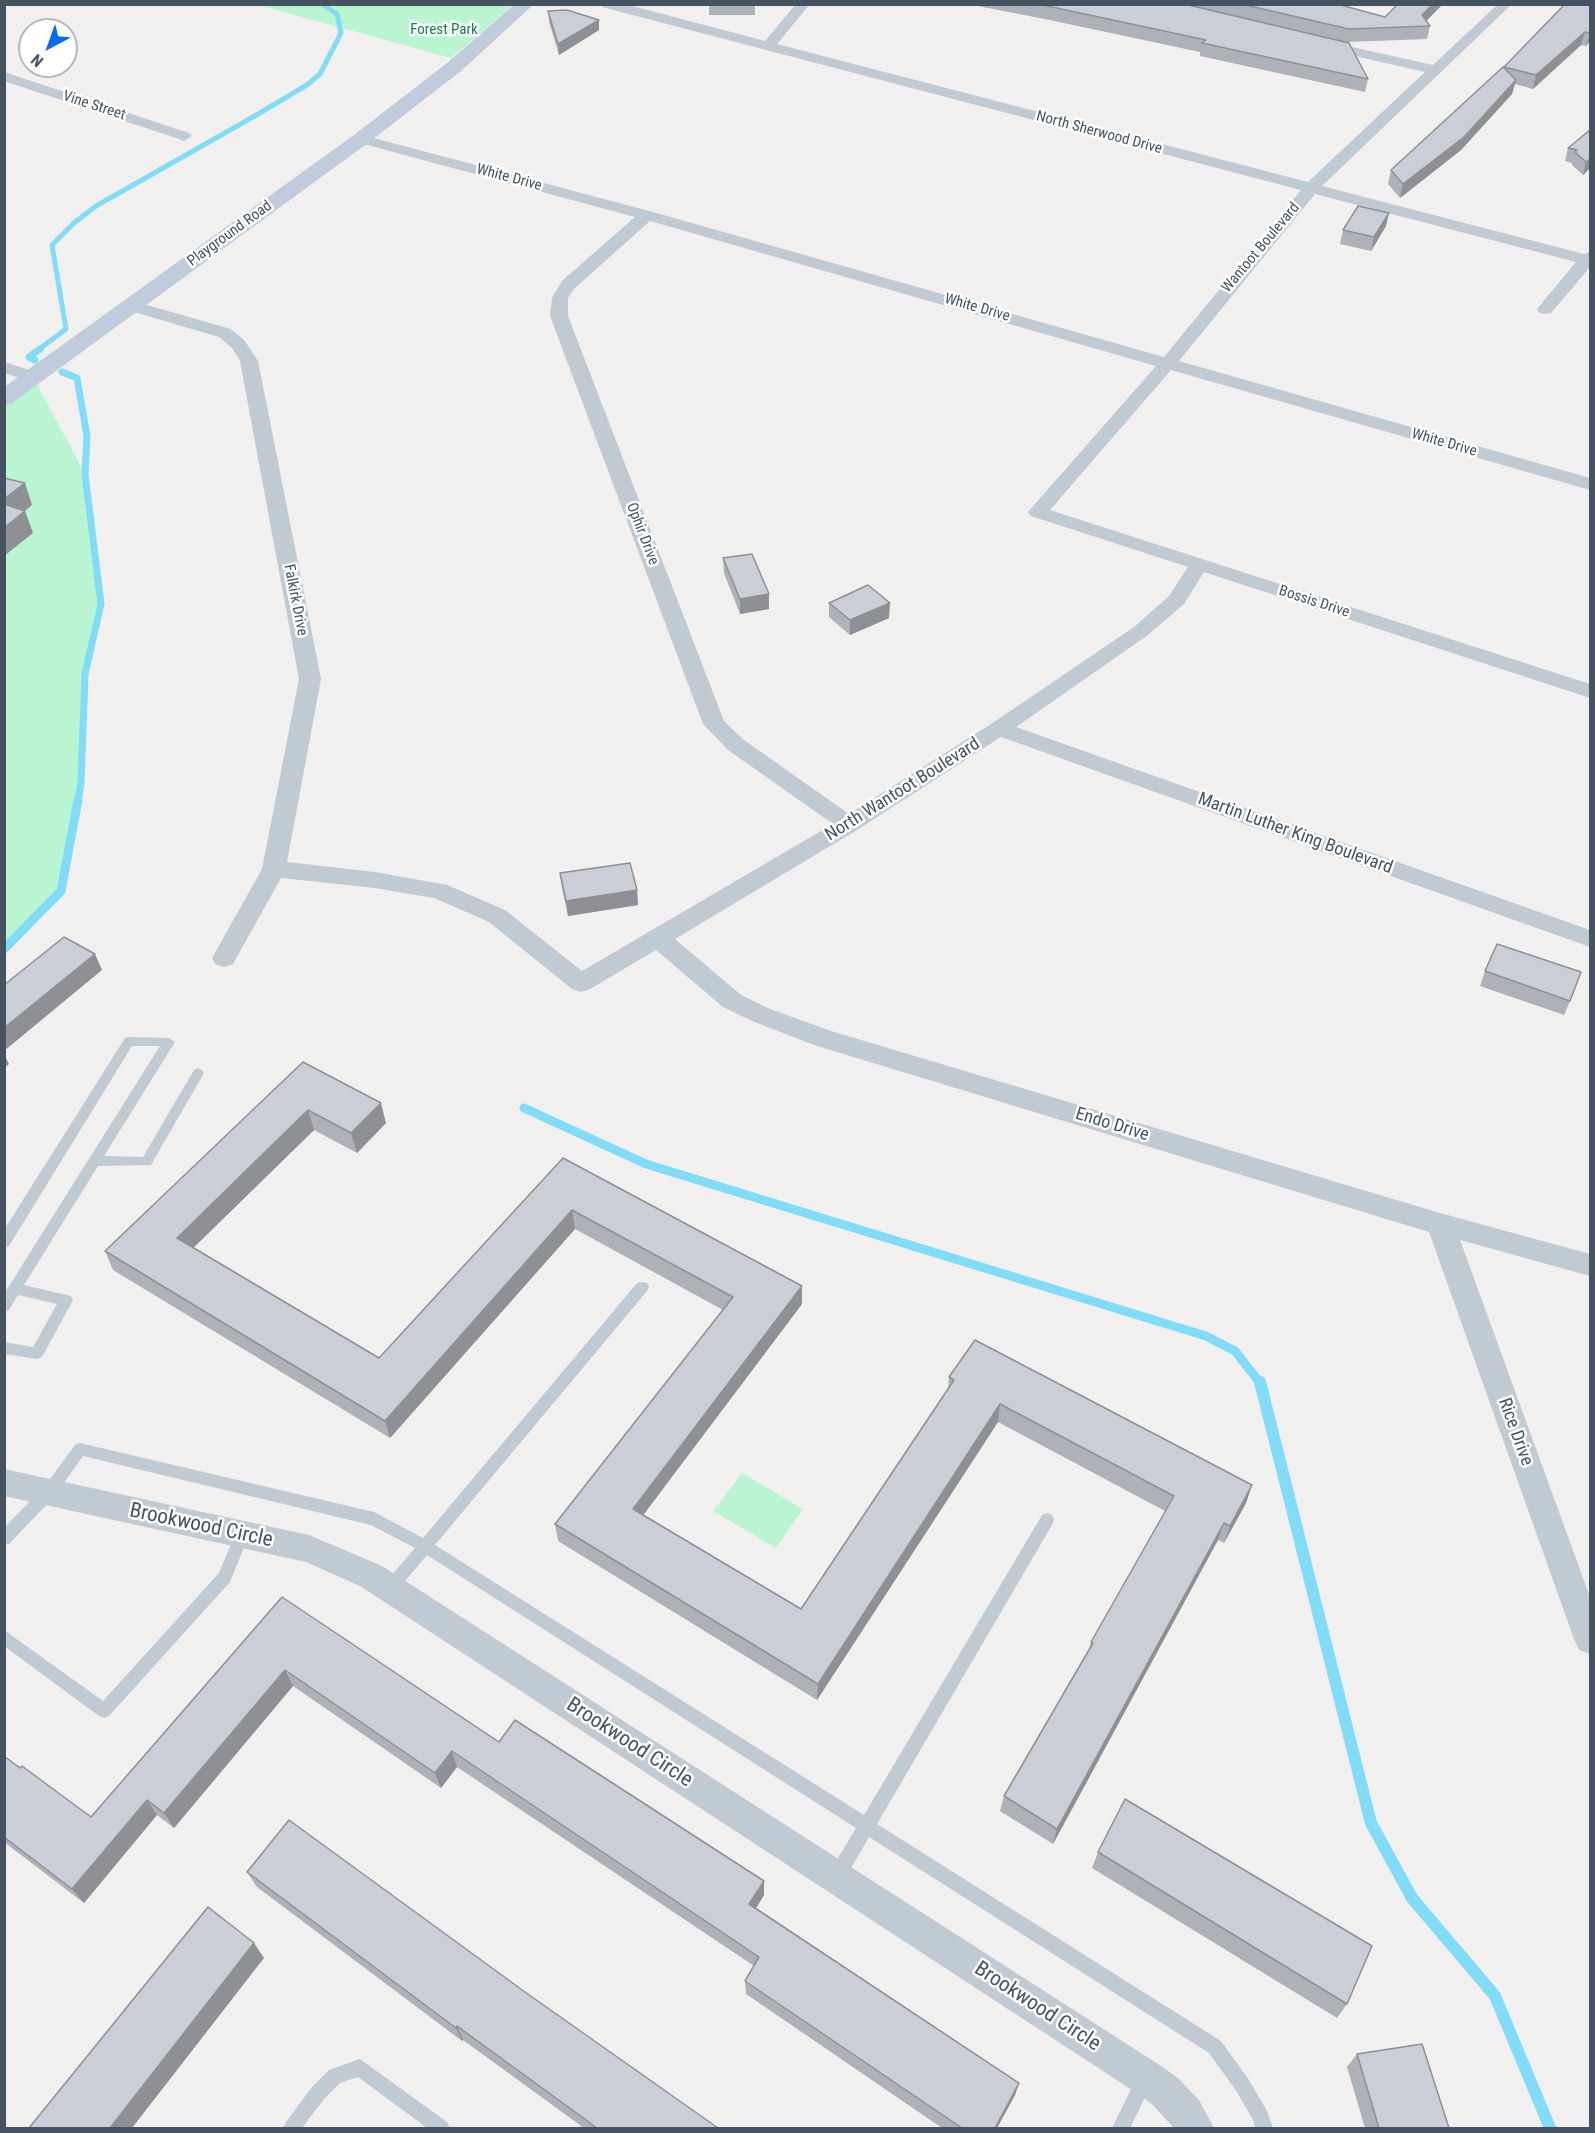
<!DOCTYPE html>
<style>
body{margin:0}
#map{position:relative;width:1595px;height:2133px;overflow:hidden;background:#f2efef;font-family:"Roboto Condensed",sans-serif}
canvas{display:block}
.frame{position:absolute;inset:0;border:6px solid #455360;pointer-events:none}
.north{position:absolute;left:18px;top:18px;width:60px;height:60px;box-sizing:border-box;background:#fff;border:2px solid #b5babf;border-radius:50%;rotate:221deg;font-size:16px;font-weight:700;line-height:24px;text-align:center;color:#455360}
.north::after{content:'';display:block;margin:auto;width:21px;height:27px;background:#036af9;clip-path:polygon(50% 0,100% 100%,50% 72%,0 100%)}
</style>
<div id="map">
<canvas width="1595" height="2133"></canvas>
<div class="frame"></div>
<div class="north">N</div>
</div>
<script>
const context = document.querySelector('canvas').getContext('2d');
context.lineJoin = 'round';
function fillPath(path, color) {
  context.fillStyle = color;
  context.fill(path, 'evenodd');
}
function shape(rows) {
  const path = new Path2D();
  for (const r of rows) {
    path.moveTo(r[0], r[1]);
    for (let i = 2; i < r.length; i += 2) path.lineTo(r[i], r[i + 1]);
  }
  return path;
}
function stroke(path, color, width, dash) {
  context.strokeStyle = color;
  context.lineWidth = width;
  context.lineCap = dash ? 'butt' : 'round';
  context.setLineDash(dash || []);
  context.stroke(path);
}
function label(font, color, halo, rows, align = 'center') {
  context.font = font + ' "Roboto Condensed",sans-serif';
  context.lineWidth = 5;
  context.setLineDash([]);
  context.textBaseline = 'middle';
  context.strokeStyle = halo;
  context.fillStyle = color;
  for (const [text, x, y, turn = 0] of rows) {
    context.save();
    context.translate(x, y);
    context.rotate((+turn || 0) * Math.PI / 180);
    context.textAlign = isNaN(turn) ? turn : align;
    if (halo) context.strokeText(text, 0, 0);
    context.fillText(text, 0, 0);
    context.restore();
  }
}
fillPath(shape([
 [258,5,513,5,451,58],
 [33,377,85,474,101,604,85,674,81,783,61,891,5,953,5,398],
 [742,1473,803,1509,776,1548,713,1511]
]), '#b9f5d1');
stroke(shape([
 [38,350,66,329,52,245,74,223,96,206,253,117,307,85,320,74,341,33,337,14,322,4]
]), '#81dcf7', 5);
stroke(shape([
 [35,360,29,357,40,349],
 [62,372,77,378,87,436,85,474,101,604,85,674,81,783,78,801]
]), '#81dcf7', 7);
stroke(shape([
 [4,949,61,891,78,800],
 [524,1108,646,1164,1206,1336,1235,1351,1260,1383]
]), '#81dcf7', 9);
stroke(shape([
 [1260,1382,1371,1823,1412,1898,1495,1996,1550,2128]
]), '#81dcf7', 12);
fillPath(shape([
 [129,1037,169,1038,175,1042,104,1156,143,1157,194,1070,198,1068,202,1070,204,1073,151,1165,98,1166,24,1285,71,1296,73,1300,71,1304,42,1357,37,1359,4,1354,4,1342,33,1347,57,1304,18,1295,9,1310,4,1311,4,1294,160,1046,132,1046,9,1246,4,1247,4,1230,125,1038,129,1037],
 [642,1282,647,1283,649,1287,647,1291,435,1545,864,1815,1042,1515,1047,1513,1052,1515,1054,1520,1052,1525,877,1824,1221,2041,1249,2080,1267,2111,1273,2128,1255,2128,1253,2120,1237,2092,1209,2053,869,1837,843,1882,837,1884,831,1882,829,1876,831,1870,856,1828,427,1555,395,1593,390,1595,385,1593,383,1588,385,1583,415,1548,371,1525,83,1456,54,1497,9,1544,4,1545,4,1528,44,1487,75,1445,80,1443,374,1512,423,1538,637,1283,642,1282],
 [242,1528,247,1530,249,1535,230,1582,109,1716,104,1718,99,1716,4,1646,4,1630,103,1701,219,1573,237,1530,242,1528],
 [360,2059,447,2122,450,2128,427,2128,358,2077,340,2083,324,2099,302,2128,283,2128,286,2122,312,2087,329,2070,360,2059],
 [1144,2072,1150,2075,1153,2081,1130,2128,1112,2128,1138,2075,1144,2072]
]), '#bfcad3');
fillPath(shape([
 [601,4,625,4,765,41,796,4,810,4,777,44,1308,182,1425,72,1315,47,1313,44,1315,41,1320,40,1433,65,1498,4,1512,4,1322,186,1584,254,1590,252,1590,267,1551,313,1545,314,1539,313,1537,309,1576,262,1315,194,1179,361,1590,478,1590,490,1171,370,1050,510,1590,684,1590,698,1204,572,1184,604,1148,635,1016,727,1590,930,1590,947,1001,737,857,830,675,939,741,995,770,1009,831,1031,1440,1213,1590,1254,1590,1276,1460,1240,1590,1597,1590,1654,1579,1650,1574,1639,1429,1232,814,1045,752,1021,723,1007,656,950,590,989,581,992,572,989,489,922,434,898,375,888,281,878,233,964,224,967,215,964,212,958,262,869,299,679,240,361,232,348,219,337,127,310,125,306,127,302,133,301,231,329,245,341,258,361,321,679,287,862,375,872,447,885,505,910,582,971,833,824,728,750,703,724,550,316,552,298,562,281,635,217,356,142,353,139,356,136,366,136,653,212,1164,357,1301,190,602,7,601,4],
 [650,221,1156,366,1028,512,1031,516,1188,567,1169,596,1134,627,991,724,849,814,744,740,724,721,568,316,568,298,575,288,650,221],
 [4,72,189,133,192,136,184,141,179,139,4,81,4,72],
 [4,362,39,373,42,377,39,381,33,382,4,373,4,362],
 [4,1469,309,1535,382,1566,1158,2064,1178,2078,1199,2100,1214,2128,1174,2128,1152,2104,1132,2090,360,1586,306,1562,4,1496,4,1469]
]), '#bfcad3');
fillPath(shape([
 [515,4,534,4,461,71,368,143,12,403,4,405,4,387,354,135,447,63,515,4]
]), '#c0ccdb');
fillPath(shape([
 [709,4,755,4,755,15,709,15],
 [967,4,1337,4,1385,17,1443,4,1426,21,1430,26,1427,39,1347,42,1368,79,1365,92,1200,56,1200,52,1045,19],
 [1590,4,1590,41,1586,46,1581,45,1533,89,1515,84,1512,94,1461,150,1400,198,1388,184,1391,170,1504,67],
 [548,11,599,20,599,30,559,55,549,22],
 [1590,130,1590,168,1583,175,1572,165,1572,163,1565,161,1568,148],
 [1386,226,1371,251,1340,244,1343,230],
 [723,558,769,609,740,614,724,573],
 [829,603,889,618,850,635,829,617],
 [560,873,637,890,638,905,568,916,562,888],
 [1485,971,1570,1001,1564,1015,1480,986],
 [303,1062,386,1123,357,1153,314,1130,193,1248,379,1358,563,1158,802,1286,802,1304,643,1515,801,1609,948,1389,949,1377,1252,1485,1246,1503,1224,1543,1218,1540,1053,1844,1000,1811,1004,1796,1089,1649,1091,1642,1165,1511,998,1422,817,1700,558,1541,555,1524,723,1310,575,1229,390,1438,113,1270,105,1251],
 [282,1597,499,1742,764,1881,764,1895,756,1908,1019,2083,1015,2095,997,2128,942,2128,746,1994,745,1981,754,1966,457,1767,441,1788,293,1686,174,1828,157,1815,84,1903,4,1842,4,1756,91,1817],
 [1098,1852,1347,2004,1337,2018,1092,1868],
 [247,1872,525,1992,718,2128,584,2128,463,2040,462,2041,257,1887],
 [1357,2054,1449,2128,1365,2128,1347,2067]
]), '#afb1b8');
fillPath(shape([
 [1433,4,1443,4,1419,28,1422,15],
 [599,20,599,30,559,55,558,44],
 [1585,32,1581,45,1533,89,1536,75],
 [1590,32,1590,41,1586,46,1590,33],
 [1516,80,1512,94,1461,150,1400,198,1403,184],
 [1590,159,1590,168,1583,175,1586,162],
 [1389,213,1386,226,1371,251,1374,237],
 [25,483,32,505,7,525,4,516,4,499],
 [25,511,33,533,4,556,4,528],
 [769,594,769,609,740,614,740,599],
 [890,603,889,618,850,635,850,620],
 [637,890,638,905,568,916,566,901],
 [95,954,102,970,4,1051,4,1028],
 [4,1054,9,1064,4,1068],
 [381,1103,386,1123,357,1153,351,1133],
 [308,1110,314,1130,184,1257,177,1238],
 [572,1210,575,1229,390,1438,385,1421],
 [802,1286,802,1304,635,1526,633,1509],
 [1000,1404,998,1422,817,1700,818,1684],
 [1252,1485,1246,1503,1224,1543,1230,1526],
 [1224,1523,1218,1540,1053,1844,1057,1829],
 [285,1670,293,1686,174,1828,164,1813],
 [452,1751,457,1767,441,1788,435,1773],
 [147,1800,157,1815,84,1903,72,1889],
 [764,1881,764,1895,750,1918,749,1904],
 [254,1943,264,1958,132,2128,110,2128],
 [457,2026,463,2040,462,2041,456,2028],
 [1019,2083,1015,2095,997,2128,995,2128]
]), '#8e9096');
const building = shape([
 [1038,4,1184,4,1349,43,1368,79,1202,43,1206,40,1038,4],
 [1241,4,1337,4,1385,17,1398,4,1433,4,1422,15,1430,26,1349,29,1241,4],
 [1565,4,1590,4,1590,33,1585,32,1536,75,1504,67,1565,4],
 [567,10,599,20,558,44,548,11,567,10],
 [1503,67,1516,80,1464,137,1403,184,1391,170,1503,67],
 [1590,130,1590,159,1586,162,1575,152,1577,150,1568,148,1590,130],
 [1358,206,1389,213,1374,237,1343,230,1358,206],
 [4,478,25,483,4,499,4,478],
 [4,504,25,511,4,528,4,504],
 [752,554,769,594,740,599,723,558,752,554],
 [868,585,890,603,850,620,829,603,868,585],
 [630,863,637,890,566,901,560,873,630,863],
 [64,937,95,954,4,1028,4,985,64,937],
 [1497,944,1581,972,1570,1001,1485,971,1497,944],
 [303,1062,381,1103,351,1133,308,1110,177,1238,379,1358,563,1158,802,1286,633,1509,801,1609,954,1380,949,1377,975,1340,1252,1485,1230,1526,1224,1523,1057,1829,1004,1796,1093,1643,1091,1642,1174,1496,1000,1404,818,1684,555,1524,733,1297,572,1210,385,1421,105,1251,303,1062],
 [282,1597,499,1742,515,1720,764,1881,749,1904,1019,2083,995,2128,962,2128,745,1981,759,1957,452,1751,435,1773,285,1670,164,1813,147,1800,72,1889,4,1837,4,1756,20,1768,22,1766,91,1817,282,1597],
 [1125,1799,1372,1946,1347,2004,1098,1852,1125,1799],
 [289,1820,525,1992,718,2128,597,2128,457,2026,456,2028,247,1872,289,1820],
 [208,1907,254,1943,110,2128,29,2128,208,1907],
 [1422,2044,1449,2128,1379,2128,1357,2054,1422,2044]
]);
fillPath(building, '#cbced6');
stroke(building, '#8e9096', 1.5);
label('15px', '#0c854b', '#fff', [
 ["Forest Park",444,30]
]);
label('15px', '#455360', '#fff', [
 ["Vine Street",94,106,18],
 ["North Sherwood Drive",1099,133,15],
 ["White Drive",509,178,15],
 ["Playground Road",230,234,-36],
 ["Wantoot Boulevard",1261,248,-50],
 ["White Drive",977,308,16],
 ["White Drive",1444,443,16],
 ["Ophir Drive",642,534,69],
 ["Falkirk Drive",295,600,79],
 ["Bossis Drive",1314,602,18]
]);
label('18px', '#455360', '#fff', [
 ["North Wantoot Boulevard",903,790,-32],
 ["Martin Luther King Boulevard",1295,834,20],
 ["Endo Drive",1112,1125,17],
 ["Rice Drive",1515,1432,70]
]);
label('21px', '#455360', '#fff', [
 ["Brookwood Circle",201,1526,12],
 ["Brookwood Circle",629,1743,33],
 ["Brookwood Circle",1037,2007,33]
]);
</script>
